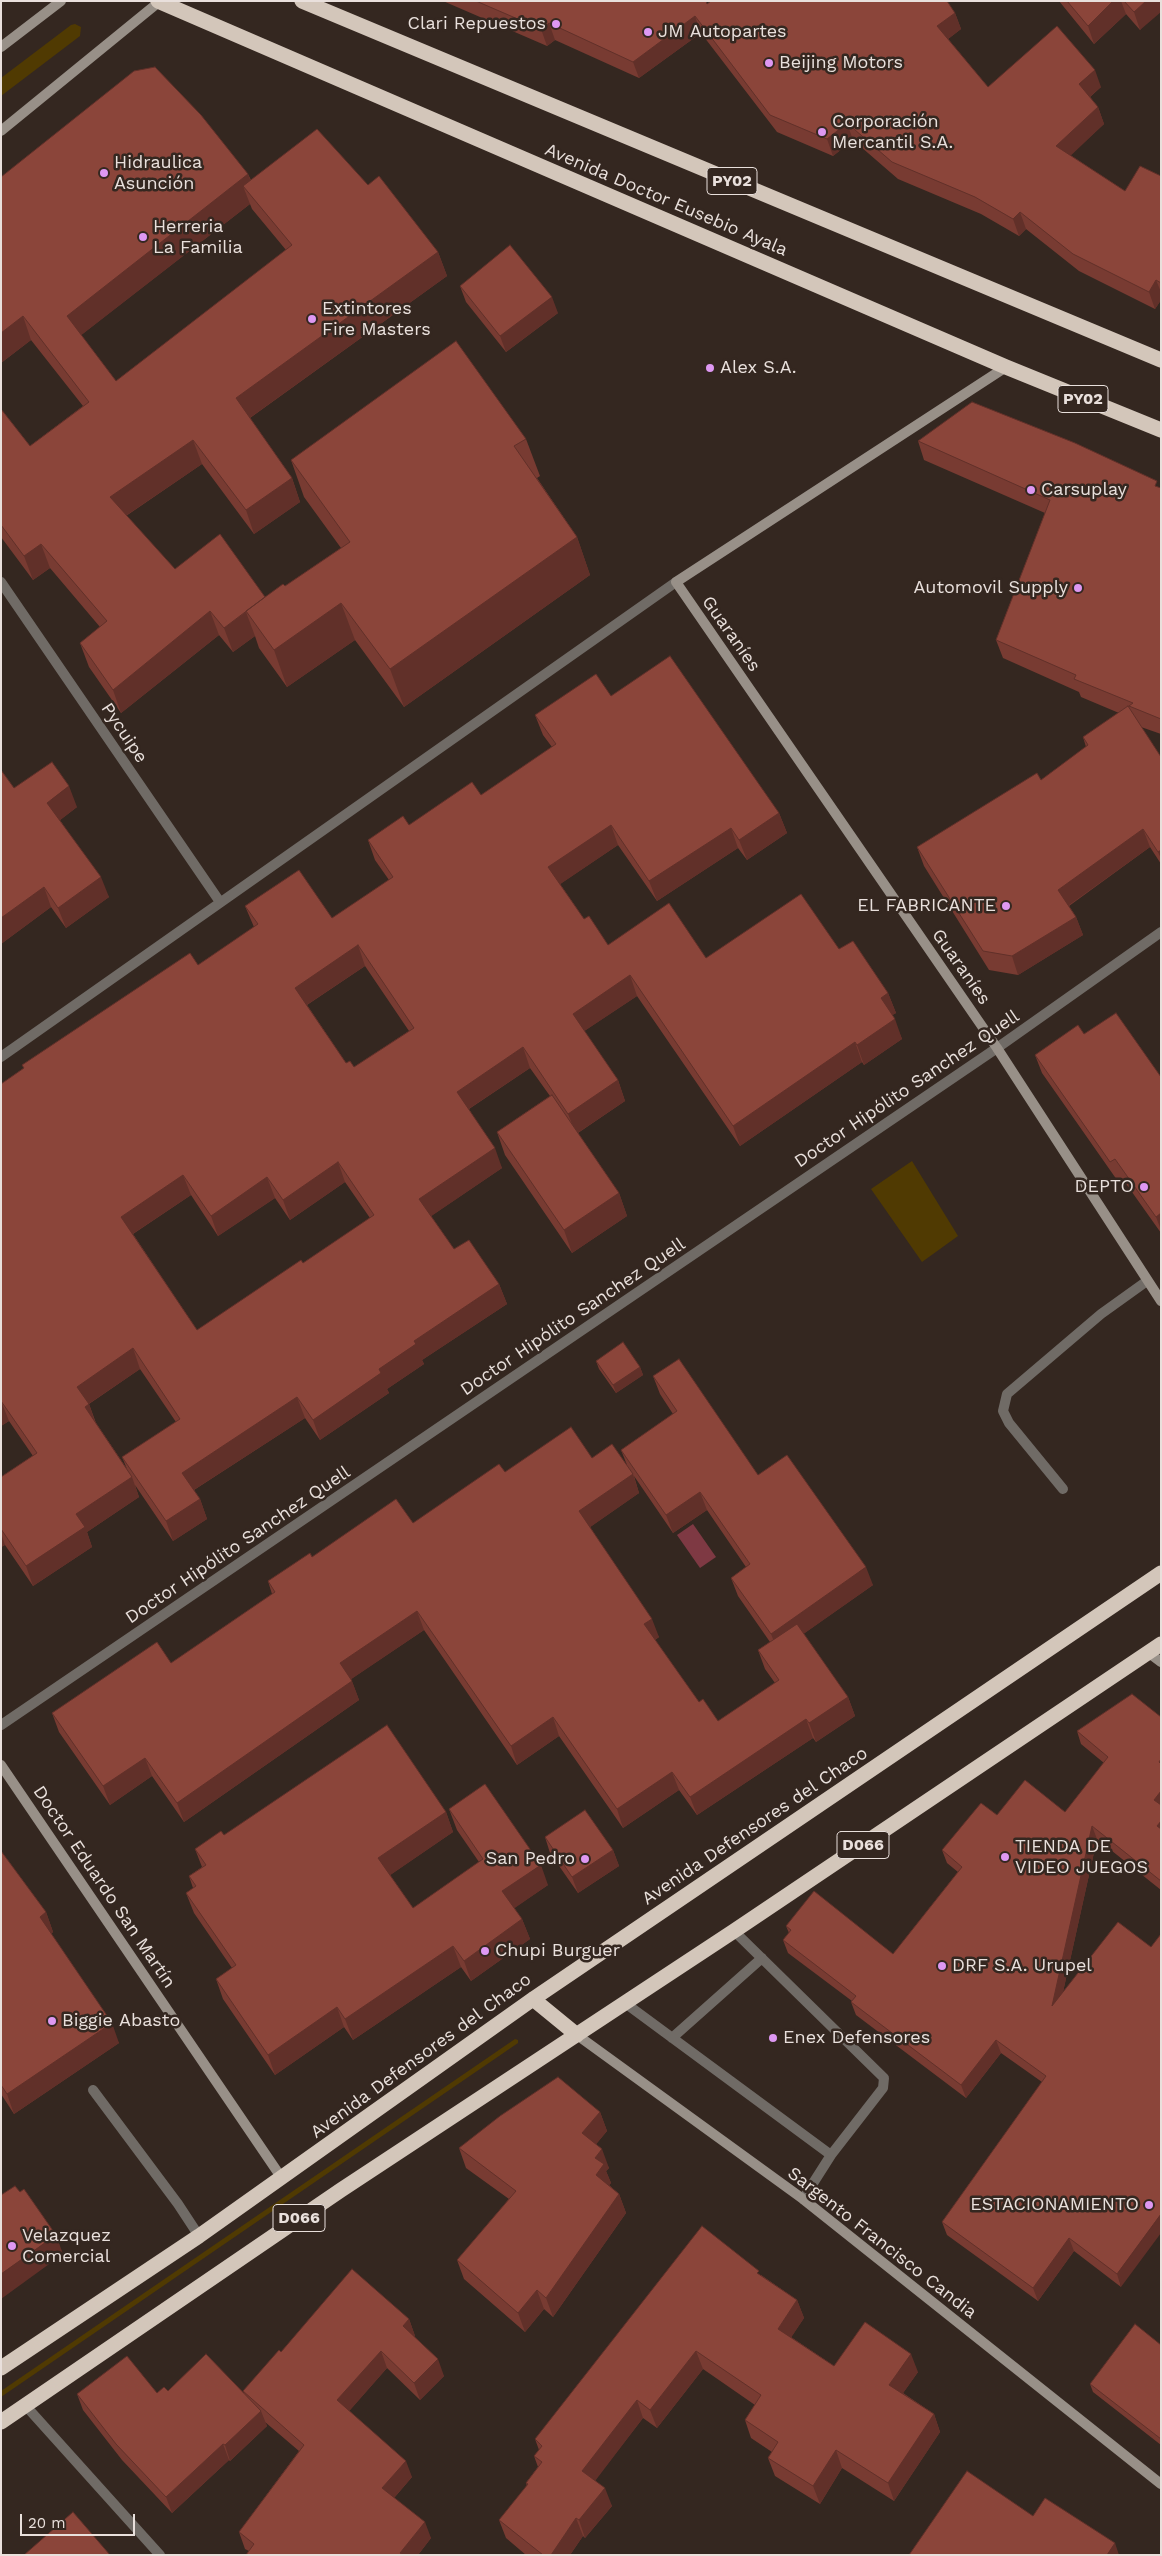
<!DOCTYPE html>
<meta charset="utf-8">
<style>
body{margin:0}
#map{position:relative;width:1162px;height:2556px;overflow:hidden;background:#342720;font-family:"Work Sans",sans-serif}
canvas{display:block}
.frame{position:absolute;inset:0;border:2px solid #e9e0dc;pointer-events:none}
.scale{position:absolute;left:20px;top:2514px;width:115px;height:22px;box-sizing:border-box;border:2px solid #e9e0dc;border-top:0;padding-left:6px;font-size:15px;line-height:18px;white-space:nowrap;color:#e9e0dc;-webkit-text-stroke:4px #342720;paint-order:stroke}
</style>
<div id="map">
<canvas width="1162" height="2556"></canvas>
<div class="frame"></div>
<div class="scale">20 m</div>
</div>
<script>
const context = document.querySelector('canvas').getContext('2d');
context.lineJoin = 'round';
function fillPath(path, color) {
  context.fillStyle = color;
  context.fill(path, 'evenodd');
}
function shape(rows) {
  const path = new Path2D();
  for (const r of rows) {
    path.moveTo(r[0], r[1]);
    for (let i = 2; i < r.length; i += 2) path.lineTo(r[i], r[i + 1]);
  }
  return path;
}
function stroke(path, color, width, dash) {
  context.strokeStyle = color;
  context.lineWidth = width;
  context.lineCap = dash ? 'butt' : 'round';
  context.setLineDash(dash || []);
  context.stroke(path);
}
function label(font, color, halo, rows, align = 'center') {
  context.font = font + ' "Work Sans",sans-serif';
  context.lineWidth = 5;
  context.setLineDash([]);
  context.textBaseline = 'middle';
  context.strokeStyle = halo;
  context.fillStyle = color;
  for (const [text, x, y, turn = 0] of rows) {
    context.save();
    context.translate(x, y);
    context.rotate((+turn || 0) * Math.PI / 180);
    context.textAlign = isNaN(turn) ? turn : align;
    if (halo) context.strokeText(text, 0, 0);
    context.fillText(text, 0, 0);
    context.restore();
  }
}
fillPath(shape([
 [75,24,81,27,80,36,1,96,1,78,71,25],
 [912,1161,958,1236,922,1262,871,1189],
 [515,2039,518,2040,518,2043,1,2397,1,2391]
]), '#503a02');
fillPath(shape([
 [693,1524,716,1557,700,1568,677,1535]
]), '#7e3943');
stroke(shape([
 [1063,1489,1009,1423,1003,1411,1007,1394,1101,1314,1147,1281],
 [734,1931,884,2078,883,2088,831,2155,803,2199],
 [625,2003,831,2155],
 [672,2038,762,1958],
 [93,2090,178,2204,199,2236]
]), '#706b66', 10);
stroke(shape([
 [1,582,220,902],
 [1,1057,676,582],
 [1,1725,997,1048,1161,932],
 [25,2405,160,2555]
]), '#706b66', 10);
stroke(shape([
 [1,47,61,1],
 [1,131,159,2],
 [1006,367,676,582,997,1048,1161,1301],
 [1149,1653,1161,1662],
 [1,1765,281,2177],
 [577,2035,803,2199,1161,2484]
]), '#989088', 10);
stroke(shape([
 [158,1,1006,367,1161,430],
 [302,1,1161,360],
 [533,1999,577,2035],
 [1,2368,199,2236,533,1999,1161,1573],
 [1,2422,341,2190,734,1931,1161,1644]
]), '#d3c6ba', 15);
fillPath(shape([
 [443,1,706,1,707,4,955,13,961,29,948,39,988,87,1101,87,1090,97,1098,107,1104,124,1070,155,1125,191,1161,176,1161,300,1155,309,1079,271,1026,229,1019,236,981,214,898,179,853,140,833,156,777,132,701,33,639,78,555,40,547,46],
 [1059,1,1161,1,1140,30,1126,14,1094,44],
 [248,174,251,180,368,185,438,252,447,276,250,418,292,478,300,502,254,534,202,464,126,516,175,569,265,597,285,586,341,548,304,497,291,460,526,439,540,476,537,478,577,537,590,575,404,707,355,640,287,687,259,648,255,636,233,652,219,635,121,713,89,667,80,643,100,627,50,568,33,580,1,537,1,409,30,446,83,406,31,340,1,363,1,177],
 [250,204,252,209,286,250,116,381,81,335],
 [460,286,558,313,506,352,466,302],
 [918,441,1161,488,1161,734,1141,727,1161,757,1161,864,1150,847,1069,906,1076,917,1083,935,1018,975,989,970,924,866,917,847,1041,780,1086,747,1083,737,1119,713,1081,697,1079,692,1003,658,996,640,1045,513,924,460],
 [611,696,779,813,787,833,747,860,738,848,657,901,618,845,560,884,584,919,608,945,706,958,839,949,888,993,896,1013,892,1015,902,1039,864,1065,862,1062,740,1146,637,996,584,1031,618,1080,625,1101,578,1133,619,1193,627,1216,572,1253,505,1155,497,1132,550,1096,530,1068,469,1109,502,1168,431,1216,454,1249,499,1284,507,1304,422,1360,424,1364,387,1389,389,1393,320,1440,305,1418,194,1490,200,1499,207,1519,173,1541,135,1485,139,1497,87,1532,92,1547,33,1586,5,1545,1,1547,1,1477,33,1456,9,1421,1,1426,1,1084,24,1068,22,1065,198,965,254,927,245,906,332,918,389,880,375,860,368,840,409,825,481,795,552,747,543,735,535,715],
 [365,966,409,1031,354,1067,346,1063,307,1005],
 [345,1182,370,1218,303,1263,197,1330,133,1234,191,1195,218,1236,275,1198,290,1220],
 [140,1369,176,1422,122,1457,127,1469,96,1423,89,1404],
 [14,788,77,807,60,820,109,897,66,928,51,907,1,944],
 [1084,1034,1161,1077,1161,1233,1122,1178,1117,1180,1042,1073,1035,1055],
 [596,1361,640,1367,643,1375,616,1393,599,1369],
 [653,1376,758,1475,873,1585,803,1634,848,1697,855,1716,816,1742,813,1738,697,1815,679,1790,623,1828,559,1736,517,1765,424,1630,351,1679,359,1700,184,1822,152,1776,110,1805,59,1732,52,1713,171,1663,272,1594,268,1581,312,1557,413,1523,505,1472,592,1458,627,1465,621,1450,673,1414,660,1394],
 [634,1476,673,1533,707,1510,746,1567,731,1578,738,1596,770,1642,758,1650,765,1669,775,1683,718,1721,699,1702,655,1640,659,1637,590,1527,639,1493],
 [1161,1717,1161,1890,1097,1839,1063,1992,1121,2287,1074,2251,1038,2301,947,2235,942,2222,1042,2082,1001,2053,966,2098,856,2015,851,2002,852,2001,788,1953,783,1940,789,1933,786,1926,893,1954,958,1872,947,1863,942,1850,997,1815,1065,1812,1104,1763,1081,1744,1077,1731],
 [449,1809,548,1885,514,1908,522,1919,530,1939,471,1981,461,1967,353,2040,344,2027,275,2075,223,1999,216,1979,232,1968,194,1913,186,1893,193,1888,189,1876,202,1867,195,1849,224,1835,446,1812,453,1832,390,1875,413,1908,479,1862,457,1830],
 [545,1837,613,1850,619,1866,578,1893,550,1853],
 [1,1851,46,1912,53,1932,51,1934,119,2043,14,2114,1,2094],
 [600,2112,607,2131,596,2144,609,2168,606,2171,611,2183,609,2185,619,2194,626,2213,553,2317,544,2309,525,2332,464,2279,457,2260,509,2199,466,2168,459,2148],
 [761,2275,797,2300,804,2318,791,2337,834,2366,918,2372,903,2393,934,2414,940,2432,894,2501,842,2468,820,2504,775,2476,768,2458,772,2452,751,2438,745,2420,755,2405,703,2369,657,2428,643,2418,595,2480,612,2506,585,2538,583,2536,570,2555,526,2555,506,2538,499,2520,527,2486,526,2483,538,2467,534,2456,539,2450,535,2439],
 [409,2319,415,2336,414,2337,444,2376,420,2400,387,2368,349,2411,412,2477,394,2498,431,2538,418,2555,246,2555,249,2551,245,2549,239,2532,299,2451,265,2422,267,2426,230,2461,229,2460,172,2513,122,2460,83,2410,77,2394,157,2393,168,2391,244,2393,243,2391,281,2352],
 [1161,2345,1161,2445,1093,2392,1090,2384]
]), '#783b32');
fillPath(shape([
 [1113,1,1121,1,1126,14,1094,44,1088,26],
 [1146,1,1161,1,1161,12,1140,30,1134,12],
 [955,13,961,29,943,43,937,26],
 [695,16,701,33,639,78,633,62],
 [549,23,555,40,547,46,541,29],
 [1095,70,1101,87,1085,101,1079,84],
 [1098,107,1104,124,1063,163,1056,146],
 [847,123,853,140,833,156,827,139],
 [248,174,257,198,243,186,250,204,75,340,67,316],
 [1020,212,1026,229,1019,236,1013,219],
 [438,252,447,276,244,422,236,398],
 [1156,280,1161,292,1161,300,1155,309,1149,292],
 [552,297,558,313,506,352,500,336],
 [23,316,31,340,1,363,1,333],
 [193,440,202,464,118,521,110,497],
 [292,478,300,502,254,534,246,510],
 [577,537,590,575,404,707,390,669],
 [41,544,50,568,33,580,24,556],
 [341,603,355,640,287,687,274,650],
 [210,611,219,635,121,713,113,690],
 [246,612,255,636,233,652,224,628],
 [69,786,77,807,55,824,47,803],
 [779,813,787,833,747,860,739,840],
 [611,825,618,845,556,887,548,867],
 [731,828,738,848,657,901,649,881],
 [1143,829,1150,847,1065,908,1058,890],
 [1161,850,1161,859,1158,852],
 [101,877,109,897,66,928,58,908],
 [44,887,51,907,1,944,1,918],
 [1076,917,1083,935,1018,975,1012,956],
 [358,945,365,966,302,1008,295,988],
 [630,975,637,996,580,1034,573,1014],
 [888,993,896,1013,888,1018,881,998],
 [895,1019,902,1039,864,1065,857,1045],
 [855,1042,862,1062,740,1146,733,1126],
 [523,1047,530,1068,464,1112,457,1092],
 [618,1080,625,1101,576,1134,568,1114],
 [495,1148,502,1168,427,1219,419,1199],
 [338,1162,345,1182,290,1220,283,1200],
 [183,1175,191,1195,128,1237,121,1217],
 [267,1177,275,1198,218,1236,211,1216],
 [619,1193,627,1216,572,1253,564,1230],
 [1161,1213,1161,1230,1156,1217],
 [499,1284,507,1304,422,1360,424,1364,387,1389,389,1393,320,1440,313,1420,414,1341],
 [133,1348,140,1369,84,1407,77,1387],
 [640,1367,643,1375,616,1393,613,1385],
 [297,1397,305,1418,189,1493,182,1473],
 [1,1401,9,1421,1,1426],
 [89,1404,96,1425,85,1407],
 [633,1474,639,1493,586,1530,579,1511],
 [132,1477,139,1497,87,1532,92,1547,33,1586,26,1566,76,1514],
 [700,1492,707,1510,673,1533,666,1515],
 [200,1499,207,1519,173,1541,166,1521],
 [1,1533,5,1545,1,1547],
 [866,1567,873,1585,778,1652,771,1634],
 [417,1611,424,1630,347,1682,340,1663],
 [652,1619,659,1637,650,1643,644,1624],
 [352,1681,359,1700,184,1822,177,1803],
 [848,1697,855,1716,816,1742,809,1723],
 [553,1717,559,1736,517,1765,511,1746],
 [806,1719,813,1738,697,1815,690,1797],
 [145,1758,152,1776,110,1805,103,1786],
 [672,1772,679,1790,623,1828,617,1809],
 [1161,1791,1161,1810,1154,1800],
 [446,1812,453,1832,386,1878,378,1858],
 [1161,1821,1161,1836,1157,1826],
 [1092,1826,1097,1839,1057,2019,1052,2006],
 [613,1850,619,1866,578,1893,572,1877],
 [541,1865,548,1885,509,1912,502,1891],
 [46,1912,53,1932,47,1937,40,1917],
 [522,1919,530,1939,471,1981,464,1961],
 [453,1946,461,1967,353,2040,345,2019],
 [337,2007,344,2027,275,2075,268,2055],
 [112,2023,119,2043,14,2114,7,2094],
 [996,2040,1001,2053,966,2098,961,2085],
 [600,2112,607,2131,589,2153,582,2133],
 [602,2149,609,2168,606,2171,611,2183,602,2194,596,2175,595,2158],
 [619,2194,626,2213,553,2317,546,2298],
 [1161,2214,1161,2233,1121,2287,1117,2274],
 [56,2235,63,2254,1,2299,1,2274],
 [1069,2238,1074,2251,1038,2301,1033,2288],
 [537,2290,544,2309,525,2332,518,2313],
 [797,2300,804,2318,785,2347,778,2329],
 [409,2319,415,2336,409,2343,403,2326],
 [381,2351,387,2368,344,2417,337,2400],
 [696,2351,703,2369,657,2428,650,2410],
 [911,2354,918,2372,896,2403,889,2385],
 [438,2359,444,2376,420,2400,414,2383],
 [637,2400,643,2418,589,2489,582,2471],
 [261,2411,267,2426,230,2461,225,2445],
 [934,2414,940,2432,894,2501,888,2483],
 [223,2444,229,2460,172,2513,166,2497],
 [836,2450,842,2468,820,2504,813,2486],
 [406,2461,412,2477,388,2505,382,2488],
 [605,2488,612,2506,585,2538,579,2520],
 [576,2518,583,2536,570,2555,551,2555],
 [425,2522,431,2538,418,2555,401,2555,400,2553],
 [1115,2543,1119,2555,1107,2555]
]), '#613029');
const building = shape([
 [476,1,706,1,707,4,711,1,947,1,955,13,937,26,988,87,1057,26,1095,70,1079,84,1098,107,1056,146,1125,191,1140,166,1161,176,1161,283,1156,280,1149,292,1073,254,1020,212,1013,219,975,197,892,162,847,123,827,139,770,115,695,16,633,62,549,23,541,29,476,1],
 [1067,1,1113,1,1088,26,1067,1],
 [1124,1,1146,1,1134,12,1124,1],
 [155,67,201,115,248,174,67,316,116,381,292,245,243,186,317,129,368,185,379,176,438,252,236,398,292,478,246,510,193,440,110,497,175,569,220,534,265,597,224,628,210,611,113,690,80,643,107,621,41,544,24,556,1,525,1,409,30,446,89,402,23,316,1,333,1,177,134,71,155,67],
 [510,245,552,297,500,336,460,286,510,245],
 [456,341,526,439,514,446,577,537,390,669,341,603,274,650,246,611,283,584,285,586,350,542,291,460,456,341],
 [972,402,1075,443,1157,481,1155,486,1161,488,1161,719,1129,706,1133,703,1074,679,1076,675,996,640,1050,500,918,441,972,402],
 [670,656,779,813,739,840,731,828,649,881,611,825,548,867,584,919,589,916,608,945,669,903,706,958,801,894,839,949,853,941,888,993,881,998,895,1019,857,1045,855,1042,733,1126,630,975,573,1014,618,1080,568,1114,523,1047,457,1092,495,1148,419,1199,454,1249,469,1240,499,1284,414,1341,416,1344,379,1369,381,1373,313,1420,297,1397,182,1473,200,1499,166,1521,122,1457,180,1419,133,1348,77,1387,89,1404,85,1407,132,1477,76,1514,85,1527,26,1566,1,1529,1,1477,37,1453,1,1401,1,1084,24,1068,22,1065,190,953,198,965,258,924,245,906,299,870,332,918,393,877,368,840,403,816,409,825,472,782,481,795,556,744,535,715,596,674,611,696,670,656],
 [358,945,414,1028,354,1067,350,1061,346,1063,295,988,358,945],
 [338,1162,374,1215,303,1263,301,1260,197,1330,121,1217,183,1175,211,1216,267,1177,283,1200,338,1162],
 [1128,706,1161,757,1161,850,1158,852,1143,829,1058,890,1076,917,1012,956,983,951,917,847,1037,773,1041,780,1088,745,1083,737,1128,706],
 [52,762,69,786,47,803,101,877,58,908,44,887,1,918,1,770,14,788,52,762],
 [1116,1013,1161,1077,1161,1213,1156,1217,1115,1159,1110,1162,1035,1055,1078,1025,1084,1034,1116,1013],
 [552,1095,619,1193,564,1230,497,1132,552,1095],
 [623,1342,640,1367,613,1385,596,1361,623,1342],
 [679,1359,758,1475,787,1455,866,1567,771,1634,731,1578,750,1564,700,1492,666,1515,621,1450,677,1411,653,1376,679,1359],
 [571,1427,592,1458,612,1444,633,1474,579,1511,652,1619,644,1624,699,1702,703,1699,718,1721,779,1680,758,1650,797,1624,848,1697,809,1723,806,1719,690,1797,672,1772,617,1809,553,1717,511,1746,417,1611,340,1663,352,1681,177,1803,145,1758,103,1786,52,1713,157,1642,171,1663,275,1592,268,1581,310,1553,312,1557,396,1499,413,1523,499,1464,505,1472,571,1427],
 [1132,1694,1161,1717,1161,1759,1159,1762,1161,1764,1161,1791,1154,1800,1161,1805,1161,1821,1157,1826,1161,1829,1161,1881,1092,1826,1052,2006,1118,1922,1151,1947,1161,1934,1161,2214,1117,2274,1069,2238,1033,2288,942,2222,1046,2076,996,2040,961,2085,851,2002,856,1996,783,1940,791,1930,786,1926,814,1891,893,1954,962,1867,942,1850,981,1803,997,1815,1025,1780,1065,1812,1108,1757,1077,1731,1132,1694],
 [387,1725,446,1812,378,1858,413,1908,483,1859,449,1809,485,1784,541,1865,502,1891,522,1919,464,1961,453,1946,345,2019,337,2007,268,2055,216,1979,236,1965,186,1893,196,1886,189,1876,206,1865,195,1849,221,1831,224,1835,387,1725],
 [585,1810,613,1850,572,1877,545,1837,585,1810],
 [1,1851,46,1912,40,1917,112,2023,7,2094,1,2085,1,1851],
 [558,2077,600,2112,582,2133,602,2149,595,2158,604,2164,596,2175,619,2194,546,2298,537,2290,518,2313,457,2260,516,2191,459,2148,500,2116,558,2077],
 [15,2186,20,2192,24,2189,56,2235,1,2274,1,2195,15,2186],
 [702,2226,759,2271,757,2273,797,2300,778,2329,834,2366,865,2322,911,2354,889,2385,934,2414,888,2483,836,2450,813,2486,768,2458,778,2442,745,2420,761,2395,696,2351,650,2410,637,2400,582,2471,605,2488,579,2520,576,2518,551,2555,543,2555,499,2520,528,2484,526,2483,542,2462,534,2456,542,2446,535,2439,702,2226],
 [352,2269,409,2319,403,2326,438,2359,414,2383,381,2351,337,2400,406,2461,382,2488,425,2522,400,2553,402,2554,401,2555,246,2555,254,2544,239,2532,304,2445,243,2391,279,2350,281,2352,352,2269],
 [1135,2324,1161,2345,1161,2439,1090,2384,1135,2324],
 [206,2354,261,2411,225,2445,223,2444,166,2497,116,2444,77,2394,127,2356,157,2393,164,2387,168,2391,206,2354],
 [967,2471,1033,2516,1045,2498,1115,2543,1107,2555,909,2555,967,2471],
 [73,2512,110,2555,24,2555,73,2512]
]);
fillPath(building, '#8b453a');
stroke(building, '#613029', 1);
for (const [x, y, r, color] of [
 [556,24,5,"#de98f2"],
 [648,32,5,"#de98f2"],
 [769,63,5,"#de98f2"],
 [822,132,5,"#de98f2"],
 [104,173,5,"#de98f2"],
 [143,237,5,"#de98f2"],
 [312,319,5,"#de98f2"],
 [710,368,5,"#de98f2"],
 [1031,490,5,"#de98f2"],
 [1078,588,5,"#de98f2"],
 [1006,906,5,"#de98f2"],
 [1144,1187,5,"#de98f2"],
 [1005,1857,5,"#de98f2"],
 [585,1859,5,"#de98f2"],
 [485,1951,5,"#de98f2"],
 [942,1966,5,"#de98f2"],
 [52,2021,5,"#de98f2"],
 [773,2038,5,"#de98f2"],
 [1149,2205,5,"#de98f2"],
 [12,2246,5,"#de98f2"]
]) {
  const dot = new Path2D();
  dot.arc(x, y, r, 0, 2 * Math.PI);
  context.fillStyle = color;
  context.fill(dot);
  stroke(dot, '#342720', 2);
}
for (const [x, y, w] of [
 [732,181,50],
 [1083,399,50],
 [863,1845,52],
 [299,2218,52]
]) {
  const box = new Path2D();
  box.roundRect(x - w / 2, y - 13.5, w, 27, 4);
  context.fillStyle = '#342720';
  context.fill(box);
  stroke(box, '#e9e0dc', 1);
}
label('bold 16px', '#e9e0dc', null, [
 ["PY02",732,181],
 ["PY02",1083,399],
 ["D066",863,1845],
 ["D066",299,2218]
]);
label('18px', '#e9e0dc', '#342720', [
 ["Clari Repuestos",546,24,"right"],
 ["JM Autopartes",658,32],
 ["Beijing Motors",779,63],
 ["Corporación",832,122],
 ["Mercantil S.A.",832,143],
 ["Hidraulica",114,163],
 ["Asunción",114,184],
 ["Herreria",153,227],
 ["La Familia",153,248],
 ["Extintores",322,309],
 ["Fire Masters",322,330],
 ["Alex S.A.",720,368],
 ["Carsuplay",1041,490],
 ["Automovil Supply",1068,588,"right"],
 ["EL FABRICANTE",996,906,"right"],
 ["DEPTO",1134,1187,"right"],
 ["TIENDA DE",1015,1847],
 ["VIDEO JUEGOS",1015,1868],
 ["San Pedro",575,1859,"right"],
 ["Chupi Burguer",495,1951],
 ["DRF S.A. Urupel",952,1966],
 ["Biggie Abasto",62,2021],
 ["Enex Defensores",783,2038],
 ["ESTACIONAMIENTO",1139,2205,"right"],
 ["Velazquez",22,2236],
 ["Comercial",22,2257]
], 'left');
label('18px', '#e9e0dc', '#342720', [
 ["Avenida Doctor Eusebio Ayala",666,200,23],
 ["Guaraníes",731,634,55],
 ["Pycuipe",124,733,56],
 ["Guaraníes",961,967,55],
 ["Doctor Hipólito Sanchez Quell",907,1089,-34],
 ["Doctor Hipólito Sanchez Quell",573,1317,-34],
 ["Doctor Hipólito Sanchez Quell",238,1545,-34],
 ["Avenida Defensores del Chaco",755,1826,-34],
 ["Doctor Eduardo San Martín",104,1887,56],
 ["Avenida Defensores del Chaco",421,2056,-36],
 ["Sargento Francisco Candia",882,2243,38]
]);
</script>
